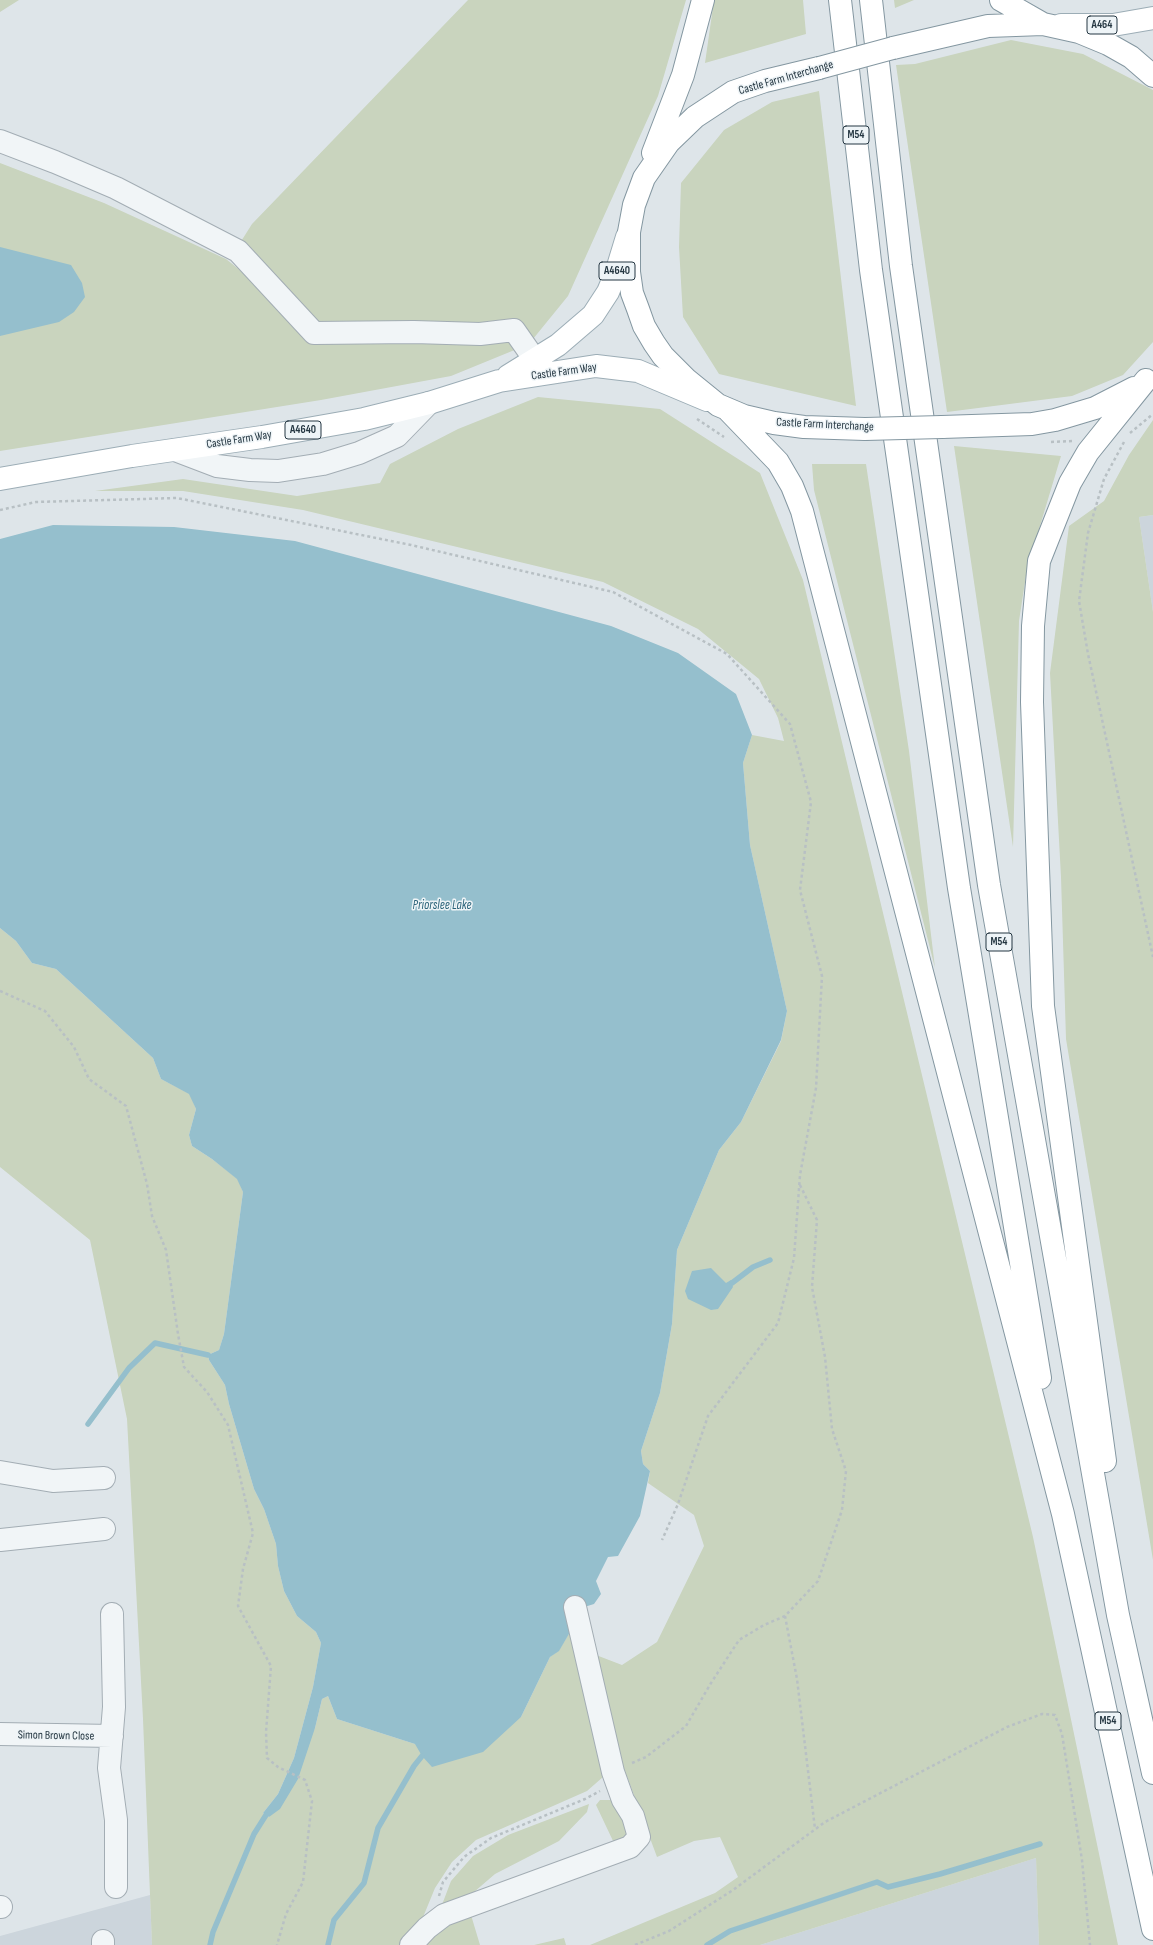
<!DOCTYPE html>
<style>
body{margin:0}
canvas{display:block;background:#dee5e9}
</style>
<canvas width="1153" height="1945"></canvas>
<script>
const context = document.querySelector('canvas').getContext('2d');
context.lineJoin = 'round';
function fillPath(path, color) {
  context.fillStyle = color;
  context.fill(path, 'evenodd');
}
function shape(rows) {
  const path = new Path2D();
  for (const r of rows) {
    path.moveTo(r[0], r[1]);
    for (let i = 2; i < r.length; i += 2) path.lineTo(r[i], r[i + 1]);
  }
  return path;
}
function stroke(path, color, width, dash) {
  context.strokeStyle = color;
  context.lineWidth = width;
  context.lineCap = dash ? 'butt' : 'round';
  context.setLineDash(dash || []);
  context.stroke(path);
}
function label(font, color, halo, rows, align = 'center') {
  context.font = font + ' "Sofia Sans Condensed",sans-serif';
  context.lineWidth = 3;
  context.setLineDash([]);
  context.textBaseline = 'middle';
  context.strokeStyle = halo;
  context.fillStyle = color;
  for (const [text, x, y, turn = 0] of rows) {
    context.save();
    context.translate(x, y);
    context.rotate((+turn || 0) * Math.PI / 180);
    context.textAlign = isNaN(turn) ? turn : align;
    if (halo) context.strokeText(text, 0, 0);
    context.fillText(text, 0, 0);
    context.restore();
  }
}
fillPath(shape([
 [1153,515,1153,612,1139,517],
 [1036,1858,1039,1945,760,1945],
 [150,1895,152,1945,0,1945,0,1936]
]), '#ccd5dc');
fillPath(shape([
 [0,0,19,0,0,12],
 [468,0,686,0,658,96,568,296,533,339,494,324,317,324,240,243,252,224],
 [714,0,803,0,806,34,705,63],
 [894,0,914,0,895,8],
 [1011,40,1083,54,1153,90,1153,342,1123,375,1072,396,947,412,896,65,915,64],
 [819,91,856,406,719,374,683,317,679,247,681,183,724,130,772,102],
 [0,163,104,203,226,259,261,287,308,338,508,337,517,349,451,376,321,400,0,451],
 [538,397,660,409,760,473,803,580,1033,1537,1118,1945,1039,1945,1036,1858,760,1945,590,1945,715,1893,738,1877,720,1837,694,1841,657,1857,628,1779,619,1760,596,1655,622,1665,657,1642,704,1546,694,1515,648,1483,650,1471,643,1464,641,1451,660,1393,672,1324,677,1250,719,1150,741,1122,781,1041,787,1011,750,845,743,763,752,735,784,741,778,718,759,679,698,629,603,582,303,510,183,491,95,491,183,479,297,496,380,483,390,464,458,429],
 [1153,420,1153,515,1139,517,1153,612,1153,1560,1066,1039,1061,877,1050,673,1069,526,1104,501,1129,455],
 [954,446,1061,456,1027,569,1019,621,1013,847],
 [812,464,866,464,909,751,935,968,814,490],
 [0,928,16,941,32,963,56,969,153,1058,161,1079,190,1094,196,1109,189,1135,192,1146,212,1159,238,1179,243,1192,224,1334,219,1350,208,1355,209,1360,225,1385,229,1404,254,1489,264,1509,276,1544,278,1566,284,1591,297,1616,316,1632,321,1643,313,1687,294,1758,278,1794,263,1813,269,1817,315,1728,322,1699,328,1696,337,1719,415,1744,521,1717,550,1657,559,1650,573,1627,603,1777,587,1791,476,1840,452,1862,435,1888,419,1927,400,1945,152,1945,143,1719,127,1419,90,1240,0,1167],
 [600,1800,611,1800,621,1806,630,1836,614,1843,596,1805],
 [589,1804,587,1812,559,1841,495,1874,467,1898,440,1910,451,1881,473,1856,508,1835],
 [471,1915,480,1945,424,1945,440,1929],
 [564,1938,566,1945,534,1945]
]), '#c9d4be');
fillPath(shape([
 [0,247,71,265,82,283,85,297,74,312,59,322,0,336],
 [53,525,174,527,295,541,611,626,678,653,736,694,752,735,743,763,750,845,787,1011,781,1040,741,1122,719,1150,677,1250,672,1324,660,1393,641,1451,643,1464,650,1471,640,1516,618,1556,608,1557,596,1581,601,1594,594,1604,581,1608,573,1627,559,1651,550,1657,521,1717,483,1752,432,1767,422,1756,415,1744,337,1719,328,1696,322,1699,315,1728,298,1779,280,1809,269,1817,263,1813,278,1794,294,1758,313,1687,321,1643,316,1632,297,1616,284,1591,278,1566,276,1544,264,1509,254,1489,229,1404,225,1385,209,1360,208,1355,219,1350,224,1334,243,1192,237,1179,212,1159,192,1146,189,1135,196,1109,189,1094,161,1079,153,1058,56,969,32,963,16,941,0,928,0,539],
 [711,1268,726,1283,731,1280,733,1287,718,1309,711,1310,688,1299,685,1291,692,1271]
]), '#95bfcd');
stroke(shape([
 [732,1283,753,1267,770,1260],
 [88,1424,129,1368,155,1343,208,1355],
 [210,1945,213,1932,254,1834,266,1815],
 [328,1945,334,1920,364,1883,378,1828,414,1766,422,1756],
 [707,1945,730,1931,877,1882,888,1887,940,1874,1040,1844]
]), '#95bfcd', 5.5);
const minor = shape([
 [0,141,55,162,116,188,238,251,314,333,414,332,480,334,514,330,535,360],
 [175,450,217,466,250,470,278,471,323,464,359,453,397,436,429,403],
 [0,1472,53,1481,104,1478],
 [0,1540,104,1529],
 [112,1614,114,1707,109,1768,116,1820,116,1887],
 [0,1734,112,1736],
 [0,1907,1,1907],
 [103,1941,103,1945],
 [411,1945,427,1928,444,1915,630,1847,639,1837,633,1816,623,1800,613,1772,575,1607]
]);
const major = shape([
 [1061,25,1113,25,1153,18],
 [508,376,558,345,593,315,608,292,616,273,627,237],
 [0,479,132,456,262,437,364,419,429,403,499,381,596,366,638,371,707,400]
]);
const highway = shape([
 [840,0,871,270,959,888,1040,1378],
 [871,0,901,266,989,885,1118,1615,1153,1773],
 [1001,0,1043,24],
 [893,48,988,26,1043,24,1079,32,1108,44,1131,57,1153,76],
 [819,68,765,81,733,92,695,117,669,142,644,178,634,205,629,232,629,272,632,293,638,309,644,326,654,343,663,356,686,379,718,405,744,416,774,423,804,427,865,429],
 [653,153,683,75,703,0],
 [727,409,778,462,792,486,802,511,1063,1514,1153,1929],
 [942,427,1032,424,1055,420,1095,408,1134,388],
 [1105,1461,1043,1006,1032,702,1033,626,1039,561,1070,483,1088,452,1146,380]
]);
stroke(minor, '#a3adb4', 24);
stroke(major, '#9cadb6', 24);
stroke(highway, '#8497a1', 24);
stroke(shape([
 [697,419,724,437],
 [1130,433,1153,414],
 [1051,442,1072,441],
 [1124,442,1104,479,1088,533,1079,601,1088,654,1153,957],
 [0,510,36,502,177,498,411,545,613,592,727,654,790,724,811,802,800,890,822,976,816,1088,800,1175,794,1258,778,1323,708,1416,678,1504,662,1540],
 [0,991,45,1011,74,1047,89,1079,126,1106,147,1184,152,1216,166,1250,178,1334,184,1367,207,1392,228,1425,253,1533,243,1569,238,1606,271,1666,266,1732,267,1758,278,1767,305,1780,312,1801,303,1882,286,1914,277,1945],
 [800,1185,817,1220,812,1287,825,1357,832,1429,846,1471,842,1510,818,1581,785,1616,797,1679,815,1829],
 [632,1763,646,1757,686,1726,711,1683,739,1640,764,1625,785,1616],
 [439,1896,443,1882,464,1857,491,1838,585,1799,600,1791],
 [635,1945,669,1931,733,1890,825,1822,1007,1727,1042,1714,1055,1715,1062,1734,1082,1860,1090,1945]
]), '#b8c0c4', 2.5, [3, 3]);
stroke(minor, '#f1f5f7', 22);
stroke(major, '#fff', 22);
stroke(highway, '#fff', 22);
const highwayBridge = shape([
 [819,68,893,48],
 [865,429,942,427]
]);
stroke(highwayBridge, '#8497a1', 24, []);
stroke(highwayBridge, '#fff', 22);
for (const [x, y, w] of [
 [1102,25,30],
 [856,135,26],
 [617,271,36],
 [303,430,36],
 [999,942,26],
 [1108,1721,26]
]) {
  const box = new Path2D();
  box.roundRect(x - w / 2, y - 9, w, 18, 3);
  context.fillStyle = '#eef4f7';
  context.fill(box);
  stroke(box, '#253742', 1);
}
label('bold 11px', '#253742', null, [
 ["A464",1102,25],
 ["M54",856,135],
 ["A4640",617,271],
 ["A4640",303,430],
 ["M54",999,942],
 ["M54",1108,1721]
]);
label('12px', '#253742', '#eef4f7', [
 ["Castle Farm Interchange",786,78,-16],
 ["Castle Farm Way",564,372,-8],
 ["Castle Farm Interchange",825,425,3],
 ["Castle Farm Way",239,440,-9],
 ["Simon Brown Close",56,1736,1]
]);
label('italic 13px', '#2b637a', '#eef4f7', [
 ["Priorslee Lake",442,906]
]);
</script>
